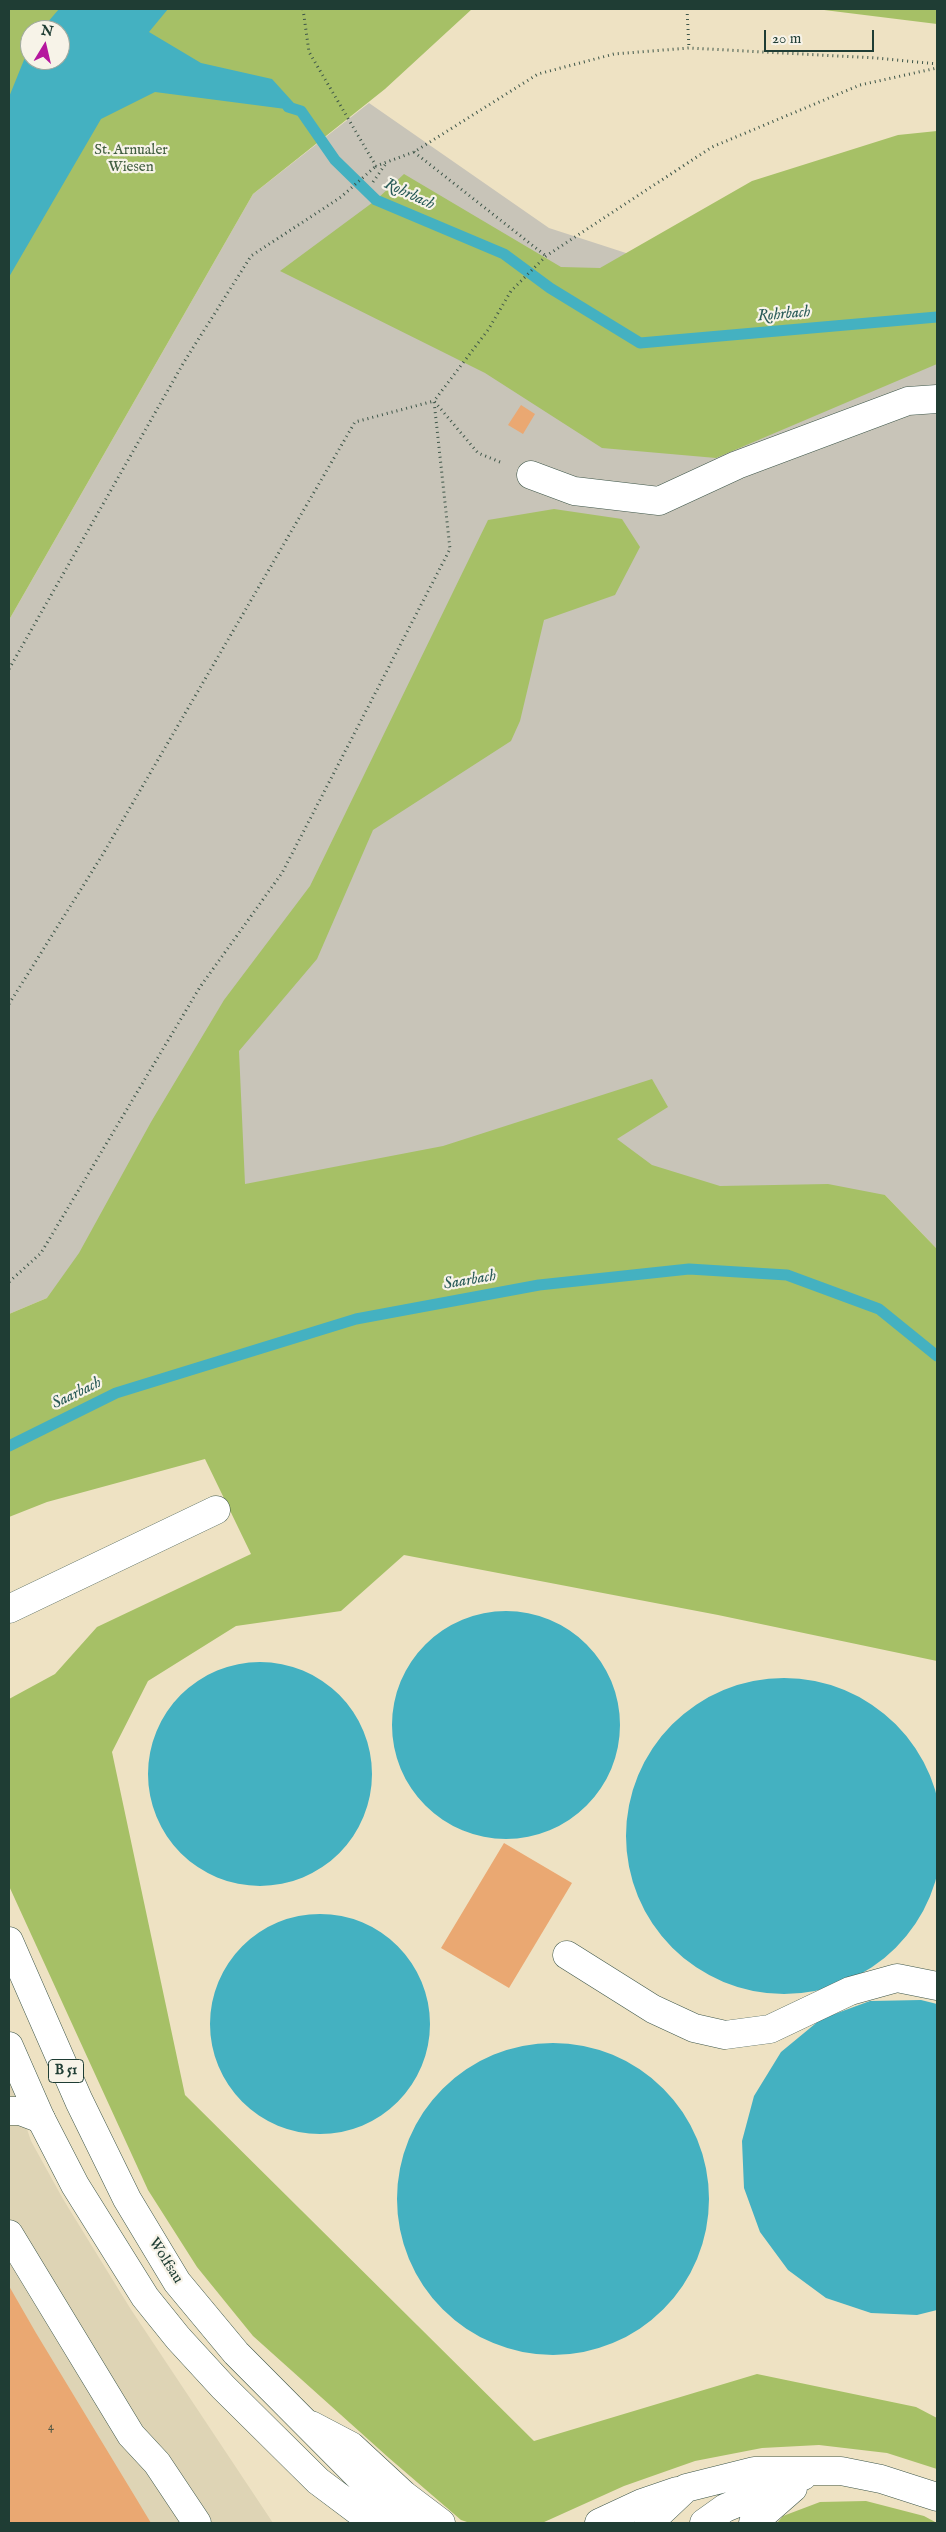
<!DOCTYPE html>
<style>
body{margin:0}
#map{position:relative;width:946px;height:2532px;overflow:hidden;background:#eee2c3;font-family:"IM FELL English",serif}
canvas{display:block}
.frame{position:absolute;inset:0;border:10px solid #1f3d34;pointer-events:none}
.north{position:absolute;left:20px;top:20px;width:50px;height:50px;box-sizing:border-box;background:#f7f3e8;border:1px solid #a1aaa0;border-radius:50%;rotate:9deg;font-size:14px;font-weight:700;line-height:20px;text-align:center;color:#1f3d34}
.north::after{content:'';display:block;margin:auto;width:18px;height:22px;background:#b5179e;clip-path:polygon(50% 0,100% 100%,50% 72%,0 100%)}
.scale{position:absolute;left:764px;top:30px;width:110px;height:22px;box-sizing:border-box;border:2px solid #1f3d34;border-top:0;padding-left:6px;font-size:15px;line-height:18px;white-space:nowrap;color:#1f3d34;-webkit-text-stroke:4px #f7f3e8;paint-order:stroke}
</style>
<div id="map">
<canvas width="946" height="2532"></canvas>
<div class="frame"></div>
<div class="north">N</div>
<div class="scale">20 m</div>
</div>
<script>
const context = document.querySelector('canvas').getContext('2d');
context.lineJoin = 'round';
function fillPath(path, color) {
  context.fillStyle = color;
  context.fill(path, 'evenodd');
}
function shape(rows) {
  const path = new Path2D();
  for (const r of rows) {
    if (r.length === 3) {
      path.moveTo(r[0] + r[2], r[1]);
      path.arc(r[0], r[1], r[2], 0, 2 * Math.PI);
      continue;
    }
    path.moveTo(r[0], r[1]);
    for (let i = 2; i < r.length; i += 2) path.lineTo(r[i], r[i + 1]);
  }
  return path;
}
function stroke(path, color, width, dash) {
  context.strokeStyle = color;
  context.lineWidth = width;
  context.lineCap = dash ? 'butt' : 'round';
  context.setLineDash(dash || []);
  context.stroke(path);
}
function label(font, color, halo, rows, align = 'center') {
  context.font = font + ' "IM FELL English",serif';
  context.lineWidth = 4.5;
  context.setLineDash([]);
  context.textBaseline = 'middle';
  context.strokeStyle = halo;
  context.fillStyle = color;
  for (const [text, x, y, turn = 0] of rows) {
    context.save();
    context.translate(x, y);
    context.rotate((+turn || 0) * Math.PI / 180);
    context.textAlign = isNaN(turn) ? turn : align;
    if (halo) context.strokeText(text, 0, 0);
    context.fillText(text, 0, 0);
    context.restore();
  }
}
fillPath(shape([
 [9,2075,31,2141,63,2199,130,2308,273,2523,9,2523]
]), '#ded4b5');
fillPath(shape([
 [369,103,549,228,937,354,937,1249,885,1195,47,1298,9,1314,9,620,253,194]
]), '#c8c4b8');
fillPath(shape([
 [9,9,485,9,472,9,385,89,253,194,9,620],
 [30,30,60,30,60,60,30,60],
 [816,9,937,9,937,24],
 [937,131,937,364,716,458,602,448,485,373,280,271,376,200,404,174,561,267,600,268,752,181,898,135],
 [554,509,622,519,640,547,615,595,544,620,520,721,511,741,373,830,317,959,239,1051,245,1184,443,1146,652,1079,668,1107,617,1139,652,1165,720,1186,828,1184,885,1195,937,1249,937,1661,718,1615,404,1555,341,1611,236,1626,148,1681,112,1752,185,2095,534,2441,757,2374,916,2407,937,2418,937,2469,887,2453,819,2445,762,2448,695,2461,624,2486,542,2523,470,2523,461,2520,389,2458,253,2336,197,2267,148,2190,9,1886,9,1699,55,1674,97,1627,251,1554,205,1459,47,1502,9,1517,9,1314,47,1298,79,1253,151,1122,224,1000,310,886,488,520],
 [866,2501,924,2516,937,2523,777,2523,783,2516,820,2502]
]), '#a6c066');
fillPath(shape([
 [59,9,168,9,149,32,201,63,272,79,301,111,155,92,101,119,9,277,9,97,30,45,30,60,60,60,60,30,41,30],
 [506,1725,114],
 [260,1774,112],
 [784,1836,158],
 [320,2024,110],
 [921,2000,937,2004,937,2310,917,2315,871,2313,826,2298,788,2270,760,2232,744,2188,742,2141,754,2096,781,2052,821,2019,870,2001],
 [553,2199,156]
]), '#44b1c1');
stroke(shape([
 [288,107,301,111,335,160,376,200,504,254,550,288,640,343,937,317],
 [9,1446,116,1393,356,1319,539,1285,689,1269,787,1275,879,1309,937,1356]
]), '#44b1c1', 11);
fillPath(shape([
 [521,405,535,414,523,434,508,425],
 [504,1843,572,1883,509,1988,441,1948],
 [9,2286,36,2333,151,2523,9,2523]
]), '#eaa872');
const minor = shape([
 [531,475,574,491,659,501,737,465,908,401,937,399],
 [9,1609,216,1510],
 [567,1955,653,2009,694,2028,725,2035,770,2029,850,1991,897,1978,937,1986],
 [9,2111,20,2111,41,2119],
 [9,2234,131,2435,157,2463,197,2523],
 [311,2425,351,2446,404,2495,441,2523],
 [599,2523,642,2503,677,2491],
 [649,2523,686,2488,754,2471,841,2471,881,2479,937,2497],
 [704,2523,725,2508,803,2476],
 [753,2523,793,2488]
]);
const major = shape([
 [9,1941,79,2101,127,2199,177,2282,236,2353,405,2523],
 [9,2046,41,2119,75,2185,145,2297,178,2338,223,2387,318,2481,374,2523]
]);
stroke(minor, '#3e5649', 29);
stroke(major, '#3e5649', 29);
stroke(shape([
 [303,9,309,52,376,166,414,152,538,74,614,54,689,48,876,58,937,64],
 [687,9,689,48],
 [414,152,546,256],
 [373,182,387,162],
 [500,462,478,453,434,401,488,330,511,291,546,256,712,147,860,85,937,68],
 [9,669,184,362,251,256,341,197,376,166],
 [9,1004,103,854,355,422,434,401,450,549,282,873,200,987,41,1253,9,1282]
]), '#3e5649', 3, [1, 4]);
stroke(minor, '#fff', 28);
stroke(major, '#fff', 28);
label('12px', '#525844', null, [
 ["4",51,2428]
]);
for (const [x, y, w] of [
 [66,2071,35]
]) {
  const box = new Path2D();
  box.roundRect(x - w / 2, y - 11.5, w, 23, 4);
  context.fillStyle = '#f7f3e8';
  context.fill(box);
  stroke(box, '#1f3d34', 1);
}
label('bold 14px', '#1f3d34', null, [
 ["B 51",66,2071]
]);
label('15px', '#415e40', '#f7f3e8', [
 ["St. Arnualer",131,151],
 ["Wiesen",131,168]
]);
label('15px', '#1f3d34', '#f7f3e8', [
 ["Wolfsau",165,2261,58]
]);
label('italic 16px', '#285a57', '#f7f3e8', [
 ["Rohrbach",409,195,25],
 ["Rohrbach",784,315,-5],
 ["Saarbach",470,1281,-10],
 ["Saarbach",77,1394,-26]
]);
</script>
